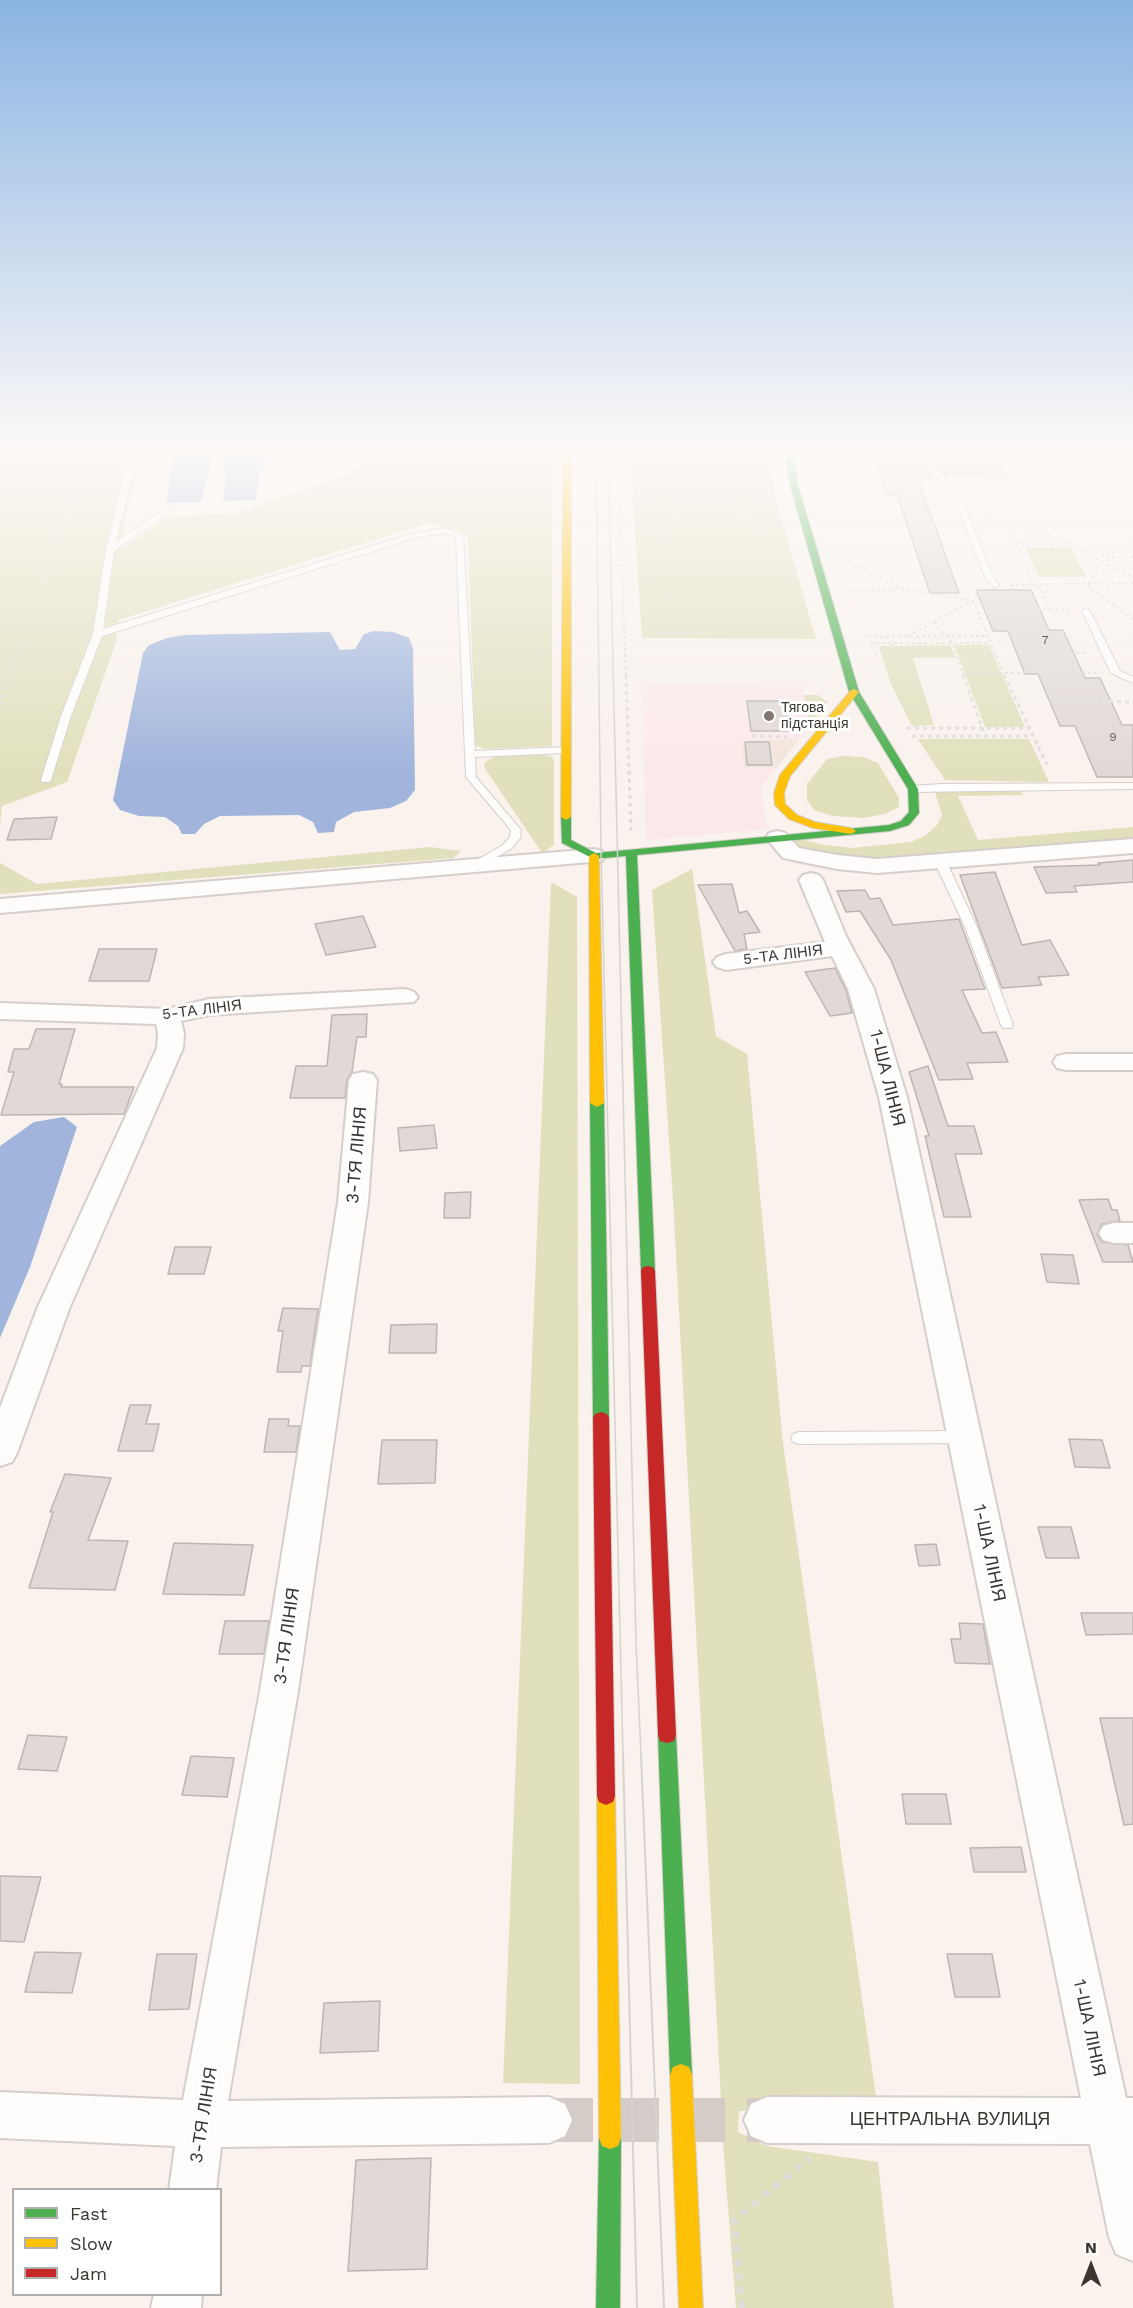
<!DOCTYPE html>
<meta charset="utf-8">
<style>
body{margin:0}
#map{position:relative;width:1133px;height:2308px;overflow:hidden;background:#f9f2ed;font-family:"Work Sans",sans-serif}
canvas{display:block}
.legend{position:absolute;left:12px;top:2188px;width:210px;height:108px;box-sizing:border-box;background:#fff;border:2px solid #b1aeac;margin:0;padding:8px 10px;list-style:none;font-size:18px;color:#3b3530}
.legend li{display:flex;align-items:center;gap:12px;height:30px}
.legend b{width:30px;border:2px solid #b1aeac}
.north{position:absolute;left:1061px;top:2236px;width:60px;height:60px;-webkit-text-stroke:4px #fff;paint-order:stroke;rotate:0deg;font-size:16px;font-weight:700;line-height:24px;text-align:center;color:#3b3530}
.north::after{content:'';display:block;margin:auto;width:21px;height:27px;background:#3b3530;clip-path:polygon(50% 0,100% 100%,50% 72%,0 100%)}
</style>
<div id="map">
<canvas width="1133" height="2308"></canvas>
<ul class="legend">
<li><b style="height:8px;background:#4caf50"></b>Fast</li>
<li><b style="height:8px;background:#ffc107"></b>Slow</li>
<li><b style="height:8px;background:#c62828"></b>Jam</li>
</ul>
<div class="north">N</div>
</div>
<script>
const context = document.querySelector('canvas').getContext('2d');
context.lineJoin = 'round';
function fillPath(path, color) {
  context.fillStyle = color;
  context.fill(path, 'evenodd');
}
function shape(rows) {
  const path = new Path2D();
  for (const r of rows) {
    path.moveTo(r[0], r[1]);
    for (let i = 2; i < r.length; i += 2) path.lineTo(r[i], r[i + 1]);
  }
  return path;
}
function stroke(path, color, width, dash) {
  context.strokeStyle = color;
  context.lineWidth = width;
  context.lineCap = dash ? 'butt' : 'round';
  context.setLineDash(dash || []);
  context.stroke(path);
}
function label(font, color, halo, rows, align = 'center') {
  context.font = font + ' "Work Sans",sans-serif';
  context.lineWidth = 6;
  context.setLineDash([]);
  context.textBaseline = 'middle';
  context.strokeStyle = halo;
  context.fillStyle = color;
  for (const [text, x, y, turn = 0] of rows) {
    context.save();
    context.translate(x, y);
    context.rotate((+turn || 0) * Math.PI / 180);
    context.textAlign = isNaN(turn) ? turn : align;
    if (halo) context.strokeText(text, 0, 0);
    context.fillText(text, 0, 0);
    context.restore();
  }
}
fillPath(shape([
 [800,739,776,768,744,767,741,741]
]), '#f3e5dc');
fillPath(shape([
 [642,685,803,686,810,726,800,739,741,741,744,767,776,768,761,788,767,829,646,840]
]), '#fbe9ea');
fillPath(shape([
 [0,450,142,450,125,518,123,548,170,516,237,513,346,476,381,450,552,450,552,746,484,749,475,745,468,536,456,528,429,523,118,620,116,642,67,782,2,806,0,827],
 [630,450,772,450,775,497,816,639,642,638],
 [1026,548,1071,548,1086,577,1039,577],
 [950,645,956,658,913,658,934,725,912,726,890,682,879,646],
 [954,645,989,645,1025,727,985,727],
 [804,695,818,695,828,702,810,726],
 [918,739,1029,739,1049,782,945,780],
 [544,755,552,757,554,761,554,845,542,853,484,767,485,762,494,757],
 [843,756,863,757,878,763,899,798,899,807,885,814,863,818,833,816,814,810,807,800,807,784,827,759],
 [1020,791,1024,795,958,796,978,840,1133,827,1133,841,882,864,805,851,791,843,800,839,825,845,852,848,911,842,926,835,937,825,942,815,935,792],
 [430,847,461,851,453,858,0,894,0,863,37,884],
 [692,869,716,1036,747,1054,783,1443,877,2104,739,2111,738,2132,767,2146,878,2162,894,2308,736,2308,724,2157,673,1199,652,890],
 [551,882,577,897,580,2084,503,2083]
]), '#e0e0bd');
fillPath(shape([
 [175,450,214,450,201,502,166,503],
 [227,450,267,450,264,469,259,474,256,500,223,501,227,475,224,471],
 [374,631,393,632,409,638,413,648,415,790,406,801,390,808,354,812,336,822,334,832,318,833,313,822,299,815,220,816,204,824,195,834,182,834,178,826,165,817,139,816,120,810,113,800,143,653,149,645,167,638,184,635,330,632,340,650,355,649,364,634],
 [64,1117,77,1127,30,1267,0,1338,0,1146,34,1122]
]), '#a0b4dc');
const building = shape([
 [911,450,932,476,917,476,959,593,930,593,897,495,886,495,871,451,911,450],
 [924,450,994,450,1007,476,945,475,924,450],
 [976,590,1031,590,1049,630,1063,630,1085,678,1100,678,1122,725,1133,725,1133,777,1097,777,1075,726,1060,726,1038,674,1025,674,1008,631,993,631,976,590],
 [747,701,786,701,791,731,751,731,747,701],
 [745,742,769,742,772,765,747,765,745,742],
 [57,817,51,839,7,840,14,819,57,817],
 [1133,860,1133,882,1074,886,1077,892,1046,893,1034,867,1100,865,1098,863,1133,860],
 [995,872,1022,945,1050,940,1069,975,1038,977,1042,985,1002,988,960,875,995,872],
 [732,884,739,913,747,911,760,932,744,934,747,949,735,951,698,885,732,884],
 [865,890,870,899,880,898,893,925,959,919,985,989,962,990,982,1033,996,1032,1008,1062,967,1063,973,1079,939,1080,891,960,860,911,846,912,837,891,865,890],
 [363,916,376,947,326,955,315,924,363,916],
 [99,949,157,949,149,981,89,981,99,949],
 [835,968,846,990,852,1013,830,1016,805,972,835,968],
 [367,1014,366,1037,357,1037,352,1072,347,1080,345,1098,290,1098,296,1066,327,1066,332,1015,367,1014],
 [36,1029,75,1029,59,1084,62,1084,61,1087,134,1087,124,1114,1,1115,14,1072,8,1072,14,1049,29,1049,36,1029],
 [928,1066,948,1126,974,1126,982,1154,955,1154,971,1217,944,1217,925,1136,929,1136,909,1072,928,1066],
 [434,1125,437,1148,400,1151,398,1128,434,1125],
 [471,1192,470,1218,444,1218,445,1193,471,1192],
 [1108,1199,1112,1210,1117,1210,1120,1221,1102,1224,1097,1234,1102,1242,1128,1245,1133,1262,1103,1262,1079,1200,1108,1199],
 [175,1247,211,1247,204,1274,168,1274,175,1247],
 [1041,1254,1073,1255,1079,1284,1047,1282,1041,1254],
 [283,1308,318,1309,310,1366,302,1366,301,1372,277,1372,283,1331,278,1331,283,1308],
 [437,1324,436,1353,389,1353,391,1325,437,1324],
 [130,1405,151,1405,146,1424,159,1424,153,1451,118,1451,130,1405],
 [269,1419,289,1419,288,1426,300,1426,296,1452,264,1452,269,1419],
 [1069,1439,1102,1440,1110,1468,1075,1467,1069,1439],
 [382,1440,437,1440,435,1483,378,1484,382,1440],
 [65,1474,111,1478,88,1540,128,1541,115,1590,29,1588,53,1512,50,1512,65,1474],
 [1038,1527,1071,1527,1079,1558,1046,1558,1038,1527],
 [174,1543,253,1545,244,1595,163,1594,174,1543],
 [936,1544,940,1565,919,1566,915,1545,936,1544],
 [1081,1613,1133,1613,1133,1634,1086,1635,1081,1613],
 [225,1621,269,1621,264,1654,219,1654,225,1621],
 [959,1623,983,1624,990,1664,955,1663,951,1639,961,1639,959,1623],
 [1100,1718,1133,1718,1133,1824,1124,1825,1100,1718],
 [28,1735,67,1737,57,1771,18,1769,28,1735],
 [191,1756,234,1758,227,1797,182,1795,191,1756],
 [902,1794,946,1794,951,1824,906,1824,902,1794],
 [1021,1847,1026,1872,974,1872,970,1848,1021,1847],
 [0,1876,41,1877,24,1942,0,1941,0,1876],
 [35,1952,81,1953,72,1993,25,1992,35,1952],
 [157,1954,197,1954,189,2009,149,2010,157,1954],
 [947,1954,992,1954,1000,1997,955,1997,947,1954],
 [380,2001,378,2051,320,2053,324,2003,380,2001],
 [431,2158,427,2269,348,2271,356,2160,431,2158]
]);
fillPath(building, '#e0d9d5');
stroke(building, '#bcb6b1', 1.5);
stroke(shape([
 [549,2120,767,2120]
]), '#d3ccc7', 44, [44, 22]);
const lane = shape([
 [130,450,138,450,116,542,168,507,175,509,114,551,103,629,414,533,445,528,463,534,475,751,566,747,571,750,566,753,475,757,476,777,521,830,520,838,511,849,475,869,471,870,465,867,503,845,510,837,511,830,466,777,456,537,444,533,418,537,102,636,71,716,51,780,50,782,42,782,41,780,61,716,93,634,106,550,130,450],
 [913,450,921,450,948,482,1133,482,1133,486,952,486,967,511,993,577,999,585,995,588,985,577,959,511,949,492,913,450],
 [1086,608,1090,611,1120,671,1133,677,1133,683,1111,673,1082,611,1086,608],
 [1133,783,1133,789,913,792,908,789,913,786,941,784,1133,783],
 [941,860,947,863,977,927,1013,1025,1011,1028,1003,1028,1001,1025,965,927,935,863,941,860],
 [965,1431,971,1433,973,1437,971,1441,965,1443,799,1444,793,1442,791,1438,793,1434,799,1432,965,1431]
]);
const street = shape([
 [777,831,785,833,799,848,837,855,877,859,1133,839,1133,853,877,873,837,869,783,858,766,838,769,833,777,831],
 [594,849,602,851,606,856,602,861,0,913,0,899,594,849],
 [811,873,819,875,823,880,846,936,874,989,907,1097,1126,2098,1133,2098,1133,2261,1116,2254,1109,2237,1090,2144,767,2143,751,2136,744,2120,751,2104,767,2097,1081,2098,879,1097,848,989,832,956,726,970,717,967,713,962,717,957,726,954,825,942,799,880,803,875,811,873],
 [405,989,414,992,418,997,414,1002,209,1015,181,1021,184,1033,183,1048,69,1309,17,1453,12,1462,0,1466,0,1408,37,1309,157,1048,158,1033,156,1024,0,1019,0,1003,167,1009,209,999,405,989],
 [1066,1054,1133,1054,1133,1070,1066,1070,1057,1068,1053,1062,1057,1056,1066,1054],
 [363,1072,373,1074,377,1080,368,1202,298,1691,228,2101,549,2097,565,2104,572,2120,565,2136,549,2143,221,2147,216,2190,169,2190,175,2146,0,2138,0,2092,183,2100,260,1691,338,1202,349,1080,353,1074,363,1072],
 [1114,1223,1133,1223,1133,1243,1114,1243,1103,1240,1099,1233,1103,1226,1114,1223],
 [154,2294,202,2294,201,2308,151,2308,154,2294]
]);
const fast = shape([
 [785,450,793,450,798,485,859,692,918,789,919,813,909,825,890,831,637,855,655,1271,653,1275,648,1276,643,1275,641,1271,626,856,594,859,562,843,561,817,566,814,571,817,571,840,596,853,889,825,901,821,909,812,908,789,849,692,790,485,785,450],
 [597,1099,604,1103,609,1418,607,1422,601,1424,595,1422,593,1418,590,1103,597,1099],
 [667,1727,674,1729,676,1735,692,2075,689,2083,681,2086,673,2083,670,2075,658,1735,660,1729,667,1727],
 [610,2127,618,2130,621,2138,620,2308,596,2308,599,2138,602,2130,610,2127]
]);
const slow = shape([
 [563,450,571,450,571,817,566,820,561,817,563,450],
 [854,689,859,692,790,776,784,793,785,804,797,815,815,822,851,828,856,831,851,834,813,828,789,819,775,805,774,793,780,775,851,690,854,689],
 [594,853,599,856,604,1103,597,1107,590,1103,589,856,594,853],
 [606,1787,613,1790,615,1796,621,2138,618,2146,610,2149,602,2146,599,2138,597,1796,599,1790,606,1787],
 [681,2064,689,2067,692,2075,703,2308,679,2308,670,2075,673,2067,681,2064]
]);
const jam = shape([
 [648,1266,653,1267,655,1271,676,1735,674,1741,667,1743,660,1741,658,1735,641,1271,643,1267,648,1266],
 [601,1412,607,1414,609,1418,615,1796,613,1802,606,1805,599,1802,597,1796,593,1418,595,1414,601,1412]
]);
stroke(lane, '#d5ceca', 2);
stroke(street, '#d5ceca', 4);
stroke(fast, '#d5ceca', 2);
stroke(slow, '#d5ceca', 2);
stroke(jam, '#d5ceca', 2);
stroke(shape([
 [618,450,626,677],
 [637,450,645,571,792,569],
 [667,450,679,471,681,486,724,486,721,471,723,450],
 [638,462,679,471,721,471,765,462,765,456],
 [951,463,1133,461],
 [0,475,39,480,66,492,67,510,62,538,31,612,9,677],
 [681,486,674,521,645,571,651,634,806,627],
 [724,486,730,503,754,521,793,570,766,629],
 [725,486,773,500],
 [982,500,999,511],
 [640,503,680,487],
 [678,503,730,503],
 [984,516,1053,537,1086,552,1113,569,1133,576],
 [641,522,778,521],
 [1007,522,1033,585],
 [1015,543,1068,546],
 [1084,549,1114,557],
 [1133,557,1115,557,1102,562,1087,585,1133,619],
 [842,559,904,589,973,601],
 [645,571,701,632],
 [1010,585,1133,583],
 [1038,585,1050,610],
 [980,591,973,601,1005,677],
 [853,592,903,589],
 [1025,609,1070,610],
 [934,622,952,643,964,677],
 [908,636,972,601],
 [868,637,988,636],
 [870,643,990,643],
 [1058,653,1088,653],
 [874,654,893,644],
 [1076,672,1096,673],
 [963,673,1025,673]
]), '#dfdcda', 2, [3, 3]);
stroke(shape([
 [626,675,631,833],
 [963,675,985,736],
 [1004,675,1049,769],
 [1093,701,1133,702],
 [0,705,10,675],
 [907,728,1029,728],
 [752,736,787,737],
 [912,736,1033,736]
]), '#dfdcda', 3, [4, 4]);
stroke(shape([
 [742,2308,734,2220,810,2158]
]), '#dfdcda', 6, [7, 7]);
fillPath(lane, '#fefdfc');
fillPath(street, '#fefdfc');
fillPath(fast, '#4caf50');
fillPath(slow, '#ffc107');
fillPath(jam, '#c62828');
stroke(shape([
 [596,450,601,849,623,1755],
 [608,450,636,1643,641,1755]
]), '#d5d3d1', 1.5);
stroke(shape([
 [623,1754,637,2308],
 [641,1754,664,2308]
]), '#d5d3d1', 2);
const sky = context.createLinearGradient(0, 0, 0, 773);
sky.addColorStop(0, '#8bb4e3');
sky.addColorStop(0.58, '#fcf9f7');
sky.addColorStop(1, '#fcf9f700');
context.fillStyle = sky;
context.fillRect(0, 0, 1133, 773);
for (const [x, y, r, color] of [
 [769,716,6,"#7e7772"]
]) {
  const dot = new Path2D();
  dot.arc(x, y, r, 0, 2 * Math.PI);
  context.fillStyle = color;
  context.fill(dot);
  stroke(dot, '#fff', 2);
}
label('12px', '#655f5a', null, [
 ["7",1045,640],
 ["9",1113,737]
]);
label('14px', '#3b3530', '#fff', [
 ["Тягова",781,708],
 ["пiдстанцiя",781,724]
], 'left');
label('15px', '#3b3530', '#fff', [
 ["5-ТА ЛІНІЯ",783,955,-7],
 ["5-ТА ЛІНІЯ",202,1010,-7]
]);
label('18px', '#3b3530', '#fff', [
 ["1-ША ЛІНІЯ",887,1078,76],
 ["3-ТЯ ЛІНІЯ",357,1155,-85],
 ["1-ША ЛІНІЯ",989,1553,78],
 ["3-ТЯ ЛІНІЯ",287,1636,-82],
 ["1-ША ЛІНІЯ",1089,2028,78],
 ["3-ТЯ ЛІНІЯ",204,2115,-81],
 ["ЦЕНТРАЛЬНА ВУЛИЦЯ",950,2120]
]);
</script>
